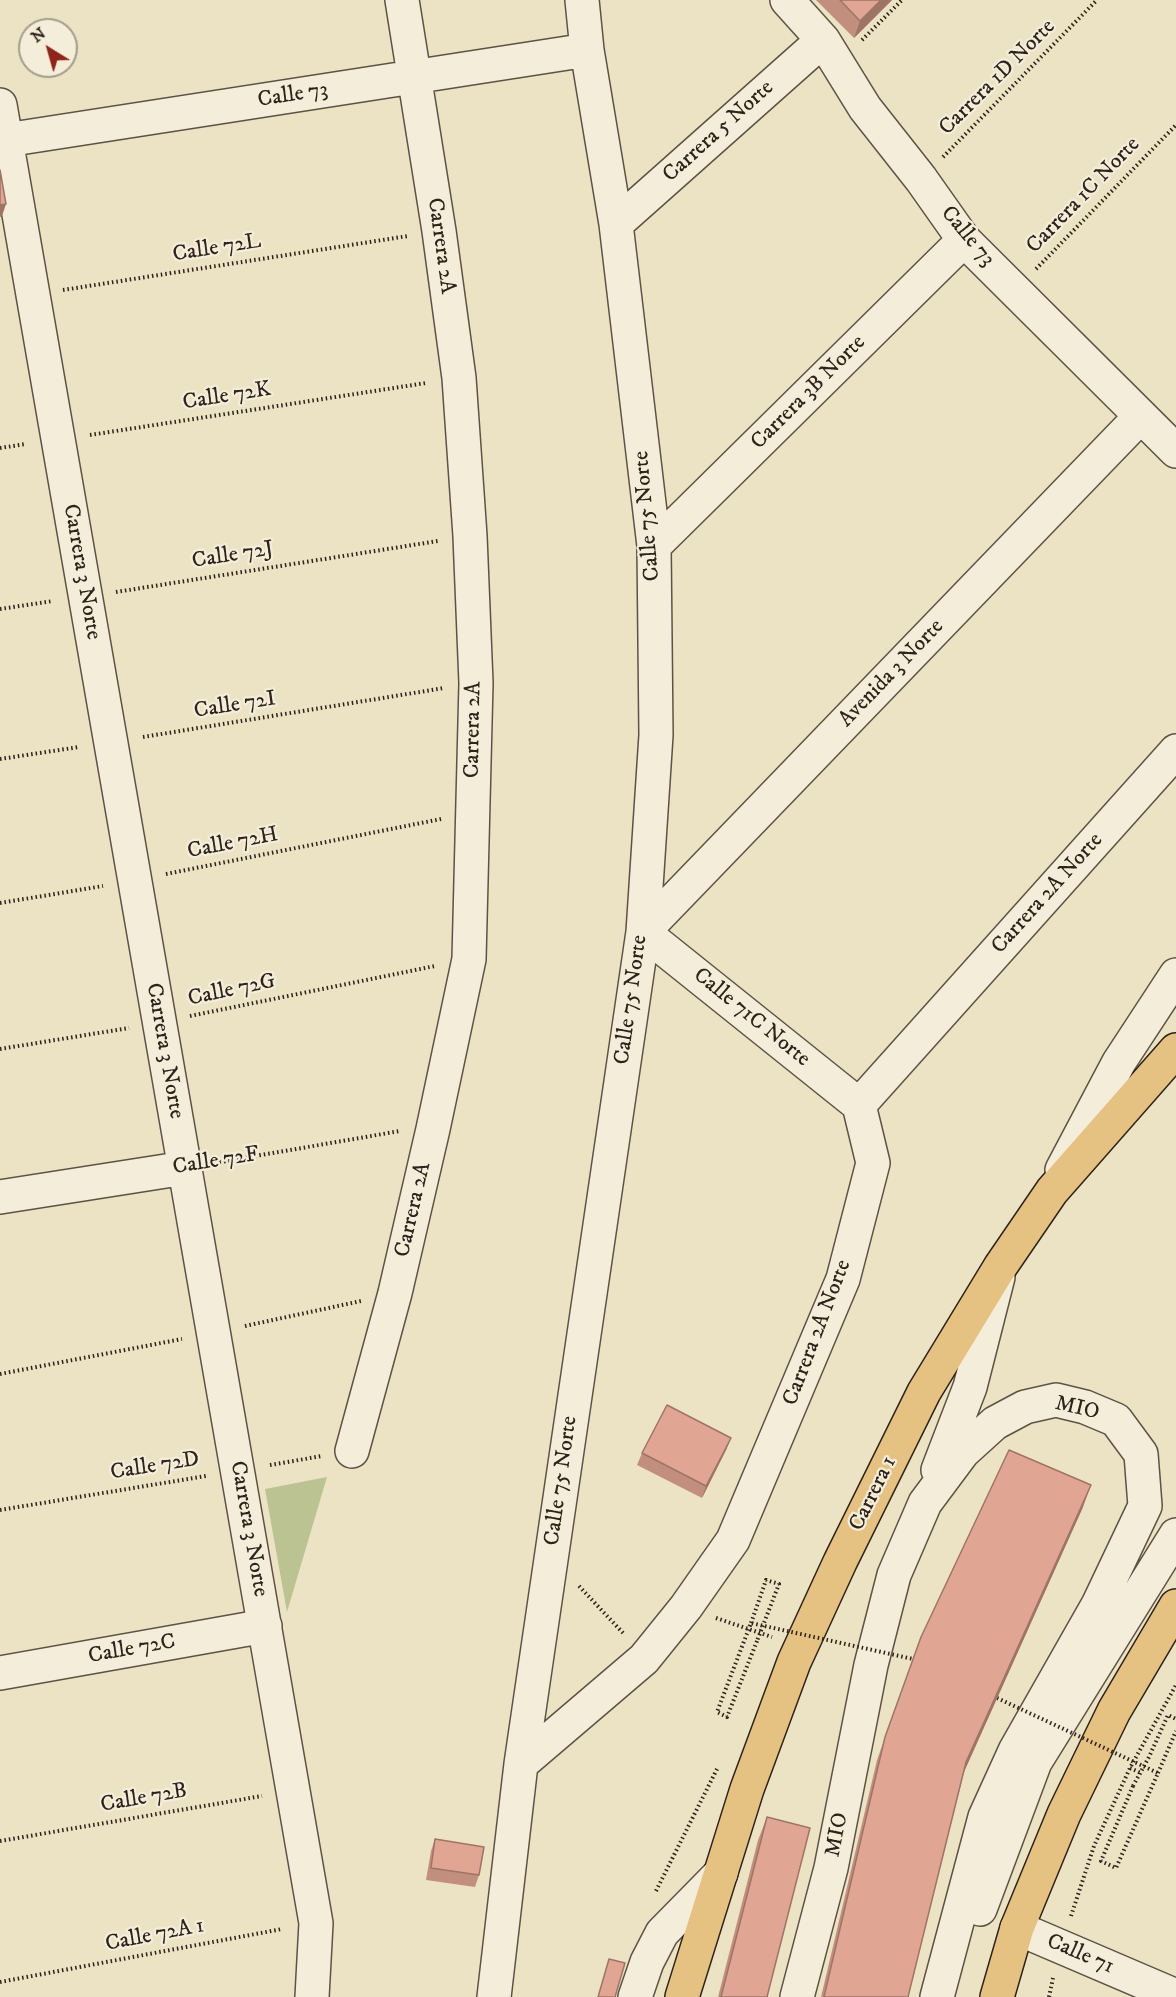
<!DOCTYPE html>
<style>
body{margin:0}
#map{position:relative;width:1176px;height:1997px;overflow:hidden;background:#ece3c5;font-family:"IM FELL DW Pica",serif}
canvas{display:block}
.north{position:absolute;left:18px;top:18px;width:60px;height:60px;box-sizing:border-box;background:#f3edd9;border:2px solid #a49c8d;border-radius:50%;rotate:323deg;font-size:16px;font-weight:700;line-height:24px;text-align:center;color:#2e221a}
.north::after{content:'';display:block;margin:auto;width:21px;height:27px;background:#8f2418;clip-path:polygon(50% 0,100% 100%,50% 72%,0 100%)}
</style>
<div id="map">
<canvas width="1176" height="1997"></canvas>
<div class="north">N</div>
</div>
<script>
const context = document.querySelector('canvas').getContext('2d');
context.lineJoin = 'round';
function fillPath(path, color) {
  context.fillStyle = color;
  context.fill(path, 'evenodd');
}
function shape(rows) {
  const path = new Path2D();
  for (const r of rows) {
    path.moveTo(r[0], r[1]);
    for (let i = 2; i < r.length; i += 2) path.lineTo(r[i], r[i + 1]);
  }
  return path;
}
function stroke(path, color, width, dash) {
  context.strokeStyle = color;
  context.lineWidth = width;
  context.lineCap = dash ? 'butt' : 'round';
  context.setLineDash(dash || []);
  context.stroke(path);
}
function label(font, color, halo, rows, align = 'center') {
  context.font = font + ' "IM FELL DW Pica",serif';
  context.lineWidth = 4.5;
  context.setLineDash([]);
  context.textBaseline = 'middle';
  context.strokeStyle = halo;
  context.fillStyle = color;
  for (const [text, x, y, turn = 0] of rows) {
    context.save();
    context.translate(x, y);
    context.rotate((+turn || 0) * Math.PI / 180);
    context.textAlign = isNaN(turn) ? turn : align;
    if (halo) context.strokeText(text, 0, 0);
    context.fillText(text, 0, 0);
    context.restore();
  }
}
fillPath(shape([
 [327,1477,287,1612,265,1489]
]), '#bcc392');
const minor = shape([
 [787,0,823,40,865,108,921,179,964,240,1176,451],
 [0,105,316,1923,312,1997],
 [0,141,587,50],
 [616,224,823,40],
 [654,546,964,240],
 [859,1105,643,932,1141,416],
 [859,1105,1176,751],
 [1062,1170,1119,1062,1176,975],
 [0,1197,185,1168],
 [352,1451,395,1293,433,1129,469,959,476,683,470,536,459,378,439,231,402,0],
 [938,1470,970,1387,998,1277],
 [0,1673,265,1626],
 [521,1764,644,1659,686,1607,733,1540,843,1279,873,1163,859,1105],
 [980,1909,1035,1762,1176,1535],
 [1017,1928,1176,1996],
 [494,1997,521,1764,643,932,656,735,654,546,616,224,587,50,582,0],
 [635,1997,647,1962,662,1933,721,1873],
 [797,1997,831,1868,871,1665,894,1575,925,1503,963,1452,995,1423,1025,1407,1056,1400,1085,1407,1116,1420,1141,1454,1145,1506,1098,1605,1015,1751,985,1817,937,1997]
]);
const highway = shape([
 [682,1997,747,1789,794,1662,840,1562,924,1392,1000,1267,1052,1191,1176,1050],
 [997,1997,1017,1928,1064,1814,1114,1711,1176,1606]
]);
stroke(minor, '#5e5245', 36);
stroke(highway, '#2e221a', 36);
stroke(shape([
 [862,40,902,0],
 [943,157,1097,0],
 [1036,269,1176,125],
 [63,290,408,236],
 [90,435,426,383],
 [0,448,26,444],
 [116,592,438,541],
 [0,609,53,601],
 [143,737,444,688],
 [0,759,79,747],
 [166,874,441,819],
 [0,903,103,886],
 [190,1016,435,966],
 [0,1049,129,1028],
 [215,1163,400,1131],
 [245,1326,361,1301],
 [0,1374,182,1339],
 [270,1465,322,1456],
 [0,1510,206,1476],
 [579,1586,623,1633],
 [716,1618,772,1637],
 [751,1623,766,1580,779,1584,757,1641],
 [1130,1768,1141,1773],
 [1158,1773,1176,1731],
 [1133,1786,1149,1757,1168,1715,1176,1719],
 [0,1841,262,1796],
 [656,1891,717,1769],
 [1071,1916,1094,1846,1130,1768,1176,1685],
 [0,1982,282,1929],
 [1049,1997,1053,1978]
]), '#2e221a', 4, [1.5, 3]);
stroke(minor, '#f3edd9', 33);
stroke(highway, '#e6c282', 33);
stroke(shape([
 [757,1641,727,1717,717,1712,751,1623,913,1659],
 [997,1698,1158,1773,1116,1868,1101,1861,1133,1786]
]), '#2e221a', 4, [1.5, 3]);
fillPath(shape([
 [816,0,892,0,854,38],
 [731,1438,726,1450,702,1498,637,1465,642,1453],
 [1083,1507,964,1772,908,1997,821,1997,877,1760,921,1637],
 [767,1817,767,1997,718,1997,758,1840],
 [435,1839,479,1875,475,1887,426,1880,431,1851]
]), '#c28f7e');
fillPath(shape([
 [881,0,892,0,854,38,860,21],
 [6,204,2,216,0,217,0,205],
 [731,1438,726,1450,702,1498,706,1486],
 [1091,1485,1083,1507,958,1785,966,1762]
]), '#9e7467');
const building = shape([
 [840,0,881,0,860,21,840,0],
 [0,170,6,204,0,205,0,170],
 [667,1405,731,1438,706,1486,642,1453,667,1405],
 [1009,1450,1091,1485,966,1762,908,1997,824,1997,885,1737,921,1637,1009,1450],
 [767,1817,810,1828,767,1997,721,1997,767,1817],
 [435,1839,484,1847,479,1875,431,1868,435,1839],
 [609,1959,625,1963,615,1997,598,1997,609,1959]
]);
fillPath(building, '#e1a693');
stroke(building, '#9e7467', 1.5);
label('22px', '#2e221a', '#f3edd9', [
 ["Carrera 1D Norte",998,78,-45],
 ["Calle 73",293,96,-9],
 ["Carrera 5 Norte",719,132,-42],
 ["Carrera 1C Norte",1084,196,-46],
 ["Calle 73",967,237,50],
 ["Carrera 2A",440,246,82],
 ["Calle 72L",217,249,-9],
 ["Carrera 3B Norte",809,393,-45],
 ["Calle 72K",227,397,-9],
 ["Calle 75 Norte",648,516,-95],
 ["Calle 72J",233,556,-9],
 ["Carrera 3 Norte",81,572,80],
 ["Avenida 3 Norte",892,674,-46],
 ["Calle 72I",235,706,-9],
 ["Carrera 2A",474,730,-89],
 ["Calle 72H",233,844,-11],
 ["Carrera 2A Norte",1048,894,-48],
 ["Calle 72G",232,991,-12],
 ["Calle 75 Norte",632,1000,-82],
 ["Calle 71C Norte",751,1018,39],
 ["Carrera 3 Norte",164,1051,80],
 ["Calle 72F",216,1162,-9],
 ["Carrera 2A",414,1210,-77],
 ["Carrera 2A Norte",818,1333,-69],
 ["MIO",1077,1409,13],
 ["Calle 72D",155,1467,-9],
 ["Calle 75 Norte",562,1481,-82],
 ["Carrera 1",874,1494,-64],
 ["Carrera 3 Norte",248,1529,80],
 ["Calle 72C",132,1650,-10],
 ["Calle 72B",144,1799,-10],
 ["MIO",838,1835,-79],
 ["Calle 72A 1",155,1936,-11],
 ["Calle 71",1080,1955,23]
]);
</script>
